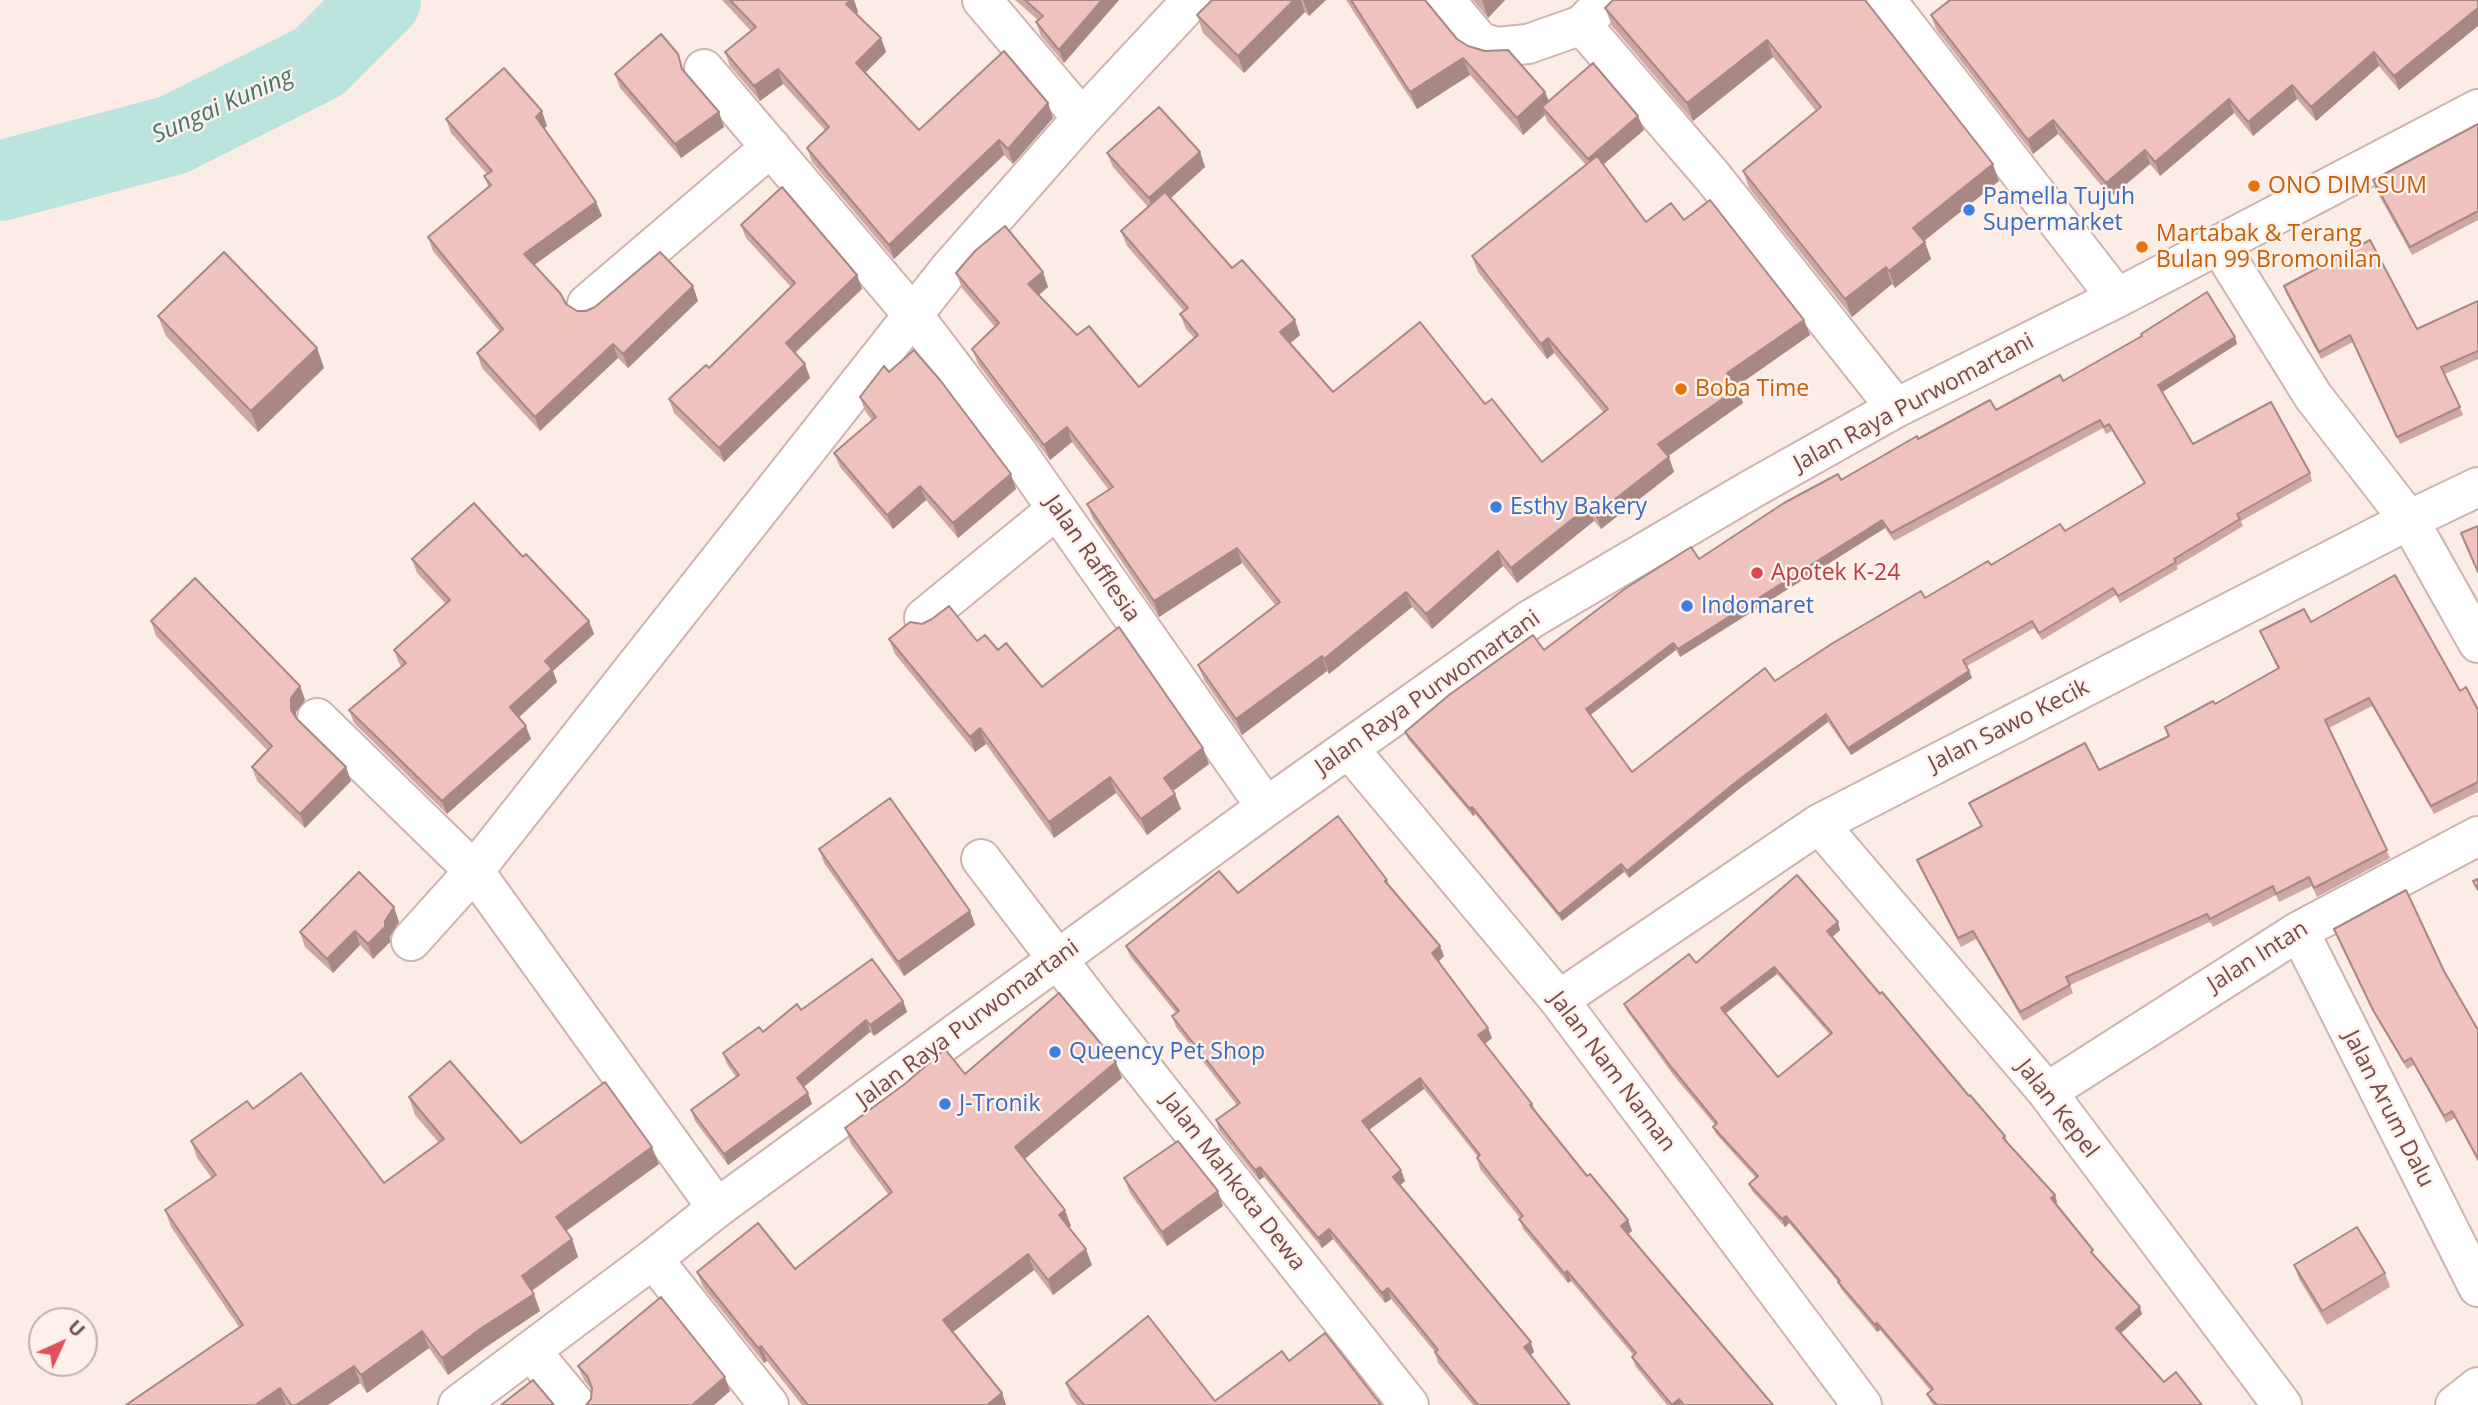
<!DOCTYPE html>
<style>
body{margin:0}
#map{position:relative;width:2478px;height:1405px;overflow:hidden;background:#fbece5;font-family:"Open Sans",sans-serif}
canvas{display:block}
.north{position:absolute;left:28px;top:1307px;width:70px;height:70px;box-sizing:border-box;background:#fef1eb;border:2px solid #c6afab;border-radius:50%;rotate:45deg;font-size:19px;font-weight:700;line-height:28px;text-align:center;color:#734d4b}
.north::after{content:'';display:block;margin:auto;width:24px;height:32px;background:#e14f5c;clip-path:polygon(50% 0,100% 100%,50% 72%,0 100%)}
</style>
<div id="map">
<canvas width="2478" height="1405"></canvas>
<div class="north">U</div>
</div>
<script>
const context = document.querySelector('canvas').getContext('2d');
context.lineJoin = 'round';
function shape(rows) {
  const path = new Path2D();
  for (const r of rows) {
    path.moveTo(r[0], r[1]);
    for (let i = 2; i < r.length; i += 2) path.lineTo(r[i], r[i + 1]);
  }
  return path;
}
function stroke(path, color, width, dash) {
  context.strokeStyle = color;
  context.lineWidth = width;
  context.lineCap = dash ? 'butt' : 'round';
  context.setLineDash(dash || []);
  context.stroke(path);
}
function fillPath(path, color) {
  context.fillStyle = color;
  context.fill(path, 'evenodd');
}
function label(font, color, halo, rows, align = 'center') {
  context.font = font + ' "Open Sans",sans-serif';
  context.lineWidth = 5;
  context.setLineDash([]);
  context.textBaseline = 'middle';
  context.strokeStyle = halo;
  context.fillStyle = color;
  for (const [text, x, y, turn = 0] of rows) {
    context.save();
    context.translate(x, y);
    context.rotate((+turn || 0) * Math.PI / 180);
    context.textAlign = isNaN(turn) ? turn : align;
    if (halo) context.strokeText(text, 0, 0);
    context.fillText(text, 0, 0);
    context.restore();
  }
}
stroke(shape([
 [0,181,173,135,319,62,381,0]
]), '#bae4dd', 80);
const minor = shape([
 [982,0,1082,118],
 [1445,0,1480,42,1497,47,1528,44,1582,25],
 [1606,0,1582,25,1712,176,1896,408],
 [1886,0,2117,298],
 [704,69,913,315,1017,452,1266,807],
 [2219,245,2313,396,2409,520,2478,643],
 [587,304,771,147],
 [924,618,1057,509],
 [317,718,474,871,717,1208],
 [1349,749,1559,1000,1862,1405],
 [1819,824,2047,1092,2282,1405],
 [981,859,1094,1007,1409,1405],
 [2299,931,2478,1287],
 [411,941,474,871,950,268,1082,118,1192,0],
 [1559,1000,1819,824,2409,520,2478,487],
 [2047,1092,2299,931,2478,836],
 [653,1259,769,1405],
 [531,1351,576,1405],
 [458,1405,653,1259,717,1208,1266,807,1531,619,1750,490,1896,408,2117,298,2478,109],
 [2455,1405,2478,1387]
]);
stroke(minor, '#cfb3af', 42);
stroke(minor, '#fff', 38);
fillPath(shape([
 [722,0,854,0,858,12,857,14,881,38,886,52,865,73,919,130,1048,103,1053,118,1013,164,1004,155,894,259,812,162,807,148,825,130,783,84,760,101,730,66,725,52,751,31],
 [1015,0,1119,0,1064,63,1041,36,1036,22,1038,20],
 [1212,0,1326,0,1309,16,1305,12,1244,73,1203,33,1197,15],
 [1346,0,1425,0,1457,39,1545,92,1549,101,1638,116,1644,130,1603,165,1646,222,1684,220,1804,320,1810,335,1736,386,1743,403,1668,456,1674,472,1601,529,1594,521,1517,583,1503,566,1432,629,1412,607,1329,674,1327,671,1242,735,1204,680,1198,665,1276,606,1242,563,1159,617,1093,519,1087,504,1109,490,1072,442,1050,460,978,364,972,349,995,327,962,288,956,273,1043,272,1048,287,1039,295,1077,335,1139,387,1194,338,1186,329,1180,314,1184,311,1127,246,1121,231,1148,207,1113,167,1107,153,1200,152,1205,167,1171,198,1232,268,1300,335,1290,343,1333,392,1485,404,1542,462,1604,413,1554,353,1547,359,1478,272,1472,256,1586,165,1547,121,1545,115,1523,135,1470,75,1417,109],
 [1473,0,1505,0,1488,18],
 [1865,0,1999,181,1924,241,1931,259,1895,288,1892,284,1852,317,1749,188,1743,171,1816,111,1773,57,1693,121,1612,26,1605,8],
 [2478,0,2478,26,2399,90,2379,66,2316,121,2297,99,2253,136,2234,113,2160,176,2150,164,2111,197,2058,134,2033,154,1936,29,1931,15],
 [683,70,719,112,724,127,681,158,620,88,615,74],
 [446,119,547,126,544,128,596,202,602,216,534,265,566,304,577,311,586,311,693,286,698,301,628,368,618,358,540,431,482,368,477,353,500,332,433,251,428,237,489,188,484,176,487,174,451,133],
 [2478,124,2478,220,2412,255,2375,188,2373,180],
 [741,225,857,275,862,289,795,353,805,364,810,378,724,462,674,413,669,399,709,368,791,287,746,238],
 [2284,286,2417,329,2478,301,2478,359,2445,374,2463,415,2400,444,2353,342,2321,359,2286,293],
 [158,316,317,348,324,368,258,432,166,336],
 [2237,344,2162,392,2193,444,2310,473,2312,481,2241,521,2243,526,2177,566,2178,569,2120,603,2116,595,2042,640,2034,628,1967,666,1972,678,1851,755,1828,722,1739,789,1629,878,1624,872,1562,921,1475,814,1473,816,1408,739,1405,732,1699,559,1841,480,1918,439,1996,410,2063,381],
 [2103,428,2106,434,2112,431,2144,483,2065,531,1991,565,1925,598,1775,681,1632,772,1590,715,1676,650,1680,657,1885,528,1894,541],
 [889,372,1016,489,958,538,926,500,893,529,840,467,834,453,872,420,865,411,860,397],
 [523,557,589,621,594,634,553,671,557,682,519,717,531,739,447,814,354,723,349,710,401,666,399,663,394,650,446,604,417,573,412,559],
 [151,621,300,686,305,700,296,712,297,719,346,767,351,781,305,828,257,781,252,767,268,751,156,636],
 [2311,622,2460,691,2478,710,2478,792,2434,814,2372,706,2329,728,2390,858,2317,897,2312,886,2279,902,2276,895,2213,927,2210,922,2070,985,2073,993,2023,1021,1976,939,1961,947,1920,868,1917,860,1981,827,1969,803,2099,770,2168,737,2165,727,2215,704,2278,669,2260,631],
 [889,639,977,641,998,650,1042,687,1203,748,1209,764,1173,791,1181,809,1147,835,1116,793,1054,838,986,744,975,752,895,654],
 [819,849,970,911,975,925,904,976,824,863],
 [1387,880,1389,887,1444,956,1438,962,1492,1038,1485,1044,1532,1104,1536,1112,1587,1176,1628,1220,1632,1231,1628,1234,1773,1405,1667,1405,1636,1367,1632,1357,1634,1356,1571,1281,1568,1283,1523,1229,1520,1218,1480,1169,1477,1158,1478,1157,1424,1089,1369,1130,1405,1181,1400,1185,1534,1352,1531,1355,1570,1405,1473,1405,1438,1363,1435,1352,1391,1299,1385,1303,1333,1239,1322,1248,1264,1177,1259,1180,1219,1130,1216,1120,1237,1105,1176,1027,1172,1016,1176,1013,1130,956,1126,946,1238,893],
 [399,922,390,936,390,942,373,959,360,945,333,973,305,947,300,932],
 [2334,929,2444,971,2478,1030,2478,1162,2455,1118,2446,1123,2414,1065,2407,1069,2376,1017],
 [1840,930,1832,937,1969,1096,2005,1136,2008,1143,2055,1195,2057,1202,2056,1203,2096,1257,2142,1314,2121,1333,2164,1382,2202,1405,1933,1405,1930,1401,1927,1394,1931,1391,1880,1330,1877,1332,1841,1289,1839,1283,1789,1223,1785,1227,1752,1191,1749,1184,1756,1178,1716,1134,1713,1127,1715,1125,1674,1076,1627,1011,1624,1004,1696,963],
 [1777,974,1830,1035,1778,1077,1725,1014],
 [903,1001,907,1012,874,1036,870,1032,804,1087,812,1104,728,1165,695,1121,691,1110,736,1077,727,1064,723,1053,763,1032,801,1010],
 [965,1074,1122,1078,1025,1159,1071,1226,1069,1227,1092,1265,1053,1295,1034,1270,953,1332,1002,1393,1006,1405,802,1405,767,1361,764,1363,703,1287,697,1272,795,1269,888,1194,851,1144,845,1128],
 [409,1097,521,1143,659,1164,566,1231,572,1239,578,1257,532,1291,540,1311,486,1347,448,1375,429,1348,367,1393,360,1383,328,1405,126,1405,239,1327,171,1227,165,1210,212,1178,197,1158,191,1141,253,1109,384,1183,439,1143,415,1115],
 [1124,1178,1218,1191,1223,1206,1167,1246,1130,1193],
 [2294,1265,2385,1273,2390,1287,2327,1325,2299,1279],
 [1289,1361,1381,1405,1077,1405,1071,1397,1066,1383,1215,1401],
 [578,1366,730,1391,714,1405,586,1405,591,1399,592,1390,584,1380]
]), '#cea7a3');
fillPath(shape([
 [851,0,854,0,858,12,851,18,846,4],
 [1102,0,1119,0,1064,63,1059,50],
 [1294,0,1301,0,1305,12,1244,73,1238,56],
 [1303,0,1326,0,1309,16],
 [1482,0,1505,0,1488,18],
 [2478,8,2478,26,2399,90,2394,76],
 [881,38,886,52,861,77,856,63],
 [1767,40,1773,57,1693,121,1687,103],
 [2374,52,2379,66,2316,121,2311,107],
 [1463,58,1470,75,1417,109,1410,92],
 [778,69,783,84,760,101,754,86],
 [2292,85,2297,99,2253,136,2248,122],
 [1545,92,1552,109,1542,107,1545,115,1523,135,1517,118],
 [2229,99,2234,113,2160,176,2155,162],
 [1048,103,1053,118,1013,164,1008,149],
 [542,111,547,126,541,131,536,117],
 [719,112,724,127,681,158,675,144],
 [1638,116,1644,130,1593,173,1588,159],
 [2053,120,2058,134,2033,154,2028,140],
 [999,140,1004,155,894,259,889,245],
 [2145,150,2150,164,2111,197,2106,183],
 [1200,152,1205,167,1154,213,1149,198],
 [1993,164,1999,181,1919,245,1913,228],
 [596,202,602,216,530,268,524,254],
 [1925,242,1931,259,1895,288,1889,271],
 [1886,267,1892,284,1852,317,1845,299],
 [1043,272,1048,287,1034,299,1028,284],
 [857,275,862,289,791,356,786,343],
 [693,286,698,301,628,368,623,354],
 [1295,320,1300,335,1286,347,1280,332],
 [1804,320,1810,335,1733,389,1727,373],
 [2235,337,2237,344,2161,393,2158,385],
 [1548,338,1554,353,1547,359,1541,344],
 [613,344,618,358,540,431,535,417],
 [317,348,324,368,258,432,251,411],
 [805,364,810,378,724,462,719,448],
 [1738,388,1743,403,1664,459,1658,444],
 [1067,427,1072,442,1050,460,1044,445],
 [1669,457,1674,472,1601,529,1596,514],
 [1011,474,1016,489,958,538,953,523],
 [920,486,926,500,893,529,887,515],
 [1589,506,1594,521,1517,583,1511,568],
 [1882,520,1885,528,1680,657,1678,649],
 [1237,548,1242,563,1159,617,1154,601],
 [1498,551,1503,566,1432,629,1426,614],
 [1406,592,1412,607,1329,674,1324,659],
 [589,621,594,634,553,671,557,682,515,721,510,707,545,661],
 [1673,643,1676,650,1589,716,1586,709],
 [1322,656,1327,671,1242,735,1236,719],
 [1969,671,1972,678,1851,755,1848,748],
 [300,686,305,700,296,712,296,725,291,710,291,698],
 [1826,714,1828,722,1739,789,1629,878,1627,871,1736,782],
 [526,726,531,739,447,814,442,801],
 [980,728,986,744,975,752,970,737],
 [1203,748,1209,764,1169,794,1164,778],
 [346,767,351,781,305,828,300,814],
 [1110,777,1116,793,1054,838,1049,822],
 [1175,794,1181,809,1147,835,1141,819],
 [1472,807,1475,814,1473,816,1470,809],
 [1621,864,1624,872,1562,921,1559,914],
 [394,907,399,922,390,936,390,942,373,959,368,944],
 [970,911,975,925,904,976,898,962],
 [1838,922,1840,930,1830,939,1827,931],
 [355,931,360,945,333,973,327,959],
 [1440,946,1444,956,1436,964,1432,953],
 [1774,967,1777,974,1723,1015,1721,1008],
 [903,1001,907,1012,874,1036,870,1025],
 [866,1020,870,1032,801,1089,797,1078],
 [1488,1028,1492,1038,1482,1046,1478,1035],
 [1116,1062,1122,1078,1021,1162,1015,1147],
 [1420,1078,1424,1089,1366,1132,1362,1121],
 [808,1093,812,1104,728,1165,724,1154],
 [652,1147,659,1164,562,1234,556,1217],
 [1260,1167,1264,1177,1259,1180,1255,1170],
 [1401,1170,1405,1181,1397,1188,1393,1177],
 [1218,1191,1223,1206,1167,1246,1162,1232],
 [2055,1195,2057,1202,2054,1205,2051,1198],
 [1065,1210,1071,1226,1064,1230,1059,1215],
 [1786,1216,1789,1223,1785,1227,1782,1219],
 [1628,1220,1632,1231,1625,1236,1621,1226],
 [1329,1229,1333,1239,1322,1248,1318,1238],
 [572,1239,578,1257,528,1293,522,1276],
 [1086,1249,1092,1265,1053,1295,1048,1280],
 [1028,1254,1034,1270,949,1335,943,1320],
 [1567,1271,1571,1281,1568,1283,1564,1273],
 [1388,1288,1391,1299,1385,1303,1382,1293],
 [534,1294,540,1311,486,1347,448,1375,442,1358,480,1329],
 [2140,1307,2142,1314,2119,1335,2116,1328],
 [1877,1323,1880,1330,1877,1332,1875,1325],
 [422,1331,429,1348,367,1393,361,1375],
 [1531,1342,1534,1352,1528,1357,1524,1347],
 [761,1346,767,1361,764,1363,758,1348],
 [354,1366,360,1383,328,1405,296,1405],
 [725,1377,730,1391,714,1405,692,1405],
 [280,1388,286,1405,255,1405],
 [1002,1393,1006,1405,987,1405],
 [1679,1399,1681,1405,1673,1405]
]), '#a88885');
const building = shape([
 [730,0,851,0,846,4,881,38,856,63,919,130,1004,51,1048,103,1008,149,999,140,889,245,807,148,829,127,778,69,754,86,725,52,756,27,730,0],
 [1025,0,1102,0,1059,50,1036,22,1043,16,1025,0],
 [1212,0,1294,0,1238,56,1197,15,1212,0],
 [1351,0,1425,0,1457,39,1468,46,1485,51,1508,50,1545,92,1517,118,1463,58,1410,92,1351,0],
 [1613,0,1865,0,1993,164,1913,228,1925,242,1889,271,1886,267,1845,299,1743,171,1821,107,1767,40,1687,103,1605,8,1613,0],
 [1950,0,2478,0,2478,8,2394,76,2374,52,2311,107,2292,85,2248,122,2229,99,2155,162,2145,150,2106,183,2053,120,2028,140,1931,15,1950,0],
 [661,34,678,54,682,69,719,112,675,144,615,74,661,34],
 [1593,63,1638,116,1588,159,1542,107,1593,63],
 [504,68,542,111,536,117,596,202,524,254,560,293,566,304,577,311,586,311,595,307,660,252,693,286,623,354,613,344,535,417,477,353,503,329,428,237,491,185,484,176,492,171,446,119,504,68],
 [1159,107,1200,152,1149,198,1107,153,1159,107],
 [2478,124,2478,211,2410,247,2373,180,2478,124],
 [1597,156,1646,222,1671,203,1684,220,1710,200,1804,320,1727,373,1738,388,1658,444,1669,457,1596,514,1589,506,1511,568,1498,551,1426,614,1406,592,1324,659,1322,656,1236,719,1198,665,1280,602,1237,548,1154,601,1087,504,1113,487,1067,427,1044,445,972,349,999,323,956,273,975,251,1005,226,1043,272,1028,284,1077,335,1089,326,1139,387,1198,335,1180,314,1188,308,1121,231,1165,192,1232,268,1242,260,1295,320,1280,332,1333,392,1420,322,1485,404,1492,399,1542,462,1608,409,1548,338,1541,344,1472,256,1597,156],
 [782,187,857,275,786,343,805,364,719,448,669,399,706,365,709,368,795,283,741,225,782,187],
 [2370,240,2417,329,2478,301,2478,351,2441,367,2460,407,2397,437,2350,335,2319,352,2284,286,2370,240],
 [224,252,317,348,251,411,158,316,224,252],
 [2207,292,2235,337,2158,385,2193,444,2271,402,2310,473,2237,514,2240,519,2174,559,2176,562,2118,596,2113,588,2039,633,2032,621,1963,660,1969,671,1848,748,1826,714,1736,782,1627,871,1621,864,1559,914,1472,807,1470,809,1405,732,1449,695,1533,635,1544,650,1626,588,1691,547,1699,559,1784,503,1838,474,1841,480,1917,436,1918,439,1990,400,1996,410,2060,375,2063,381,2142,336,2141,334,2207,292],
 [2100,420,2104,427,2109,424,2145,483,2065,531,2060,524,1991,565,1988,561,1925,598,1921,591,1833,643,1775,681,1765,668,1632,772,1586,709,1673,643,1678,649,1882,520,1891,533,2100,420],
 [914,350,940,380,1011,474,953,523,920,486,887,515,834,453,876,417,860,397,884,366,889,372,914,350],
 [474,503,523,557,526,554,589,621,545,661,552,669,510,707,526,726,442,801,349,710,406,663,394,650,450,600,412,559,474,503],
 [2478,526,2478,572,2461,533,2478,526],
 [2395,575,2460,691,2466,687,2478,710,2478,782,2431,806,2369,698,2325,720,2387,850,2314,888,2309,877,2276,894,2273,886,2210,919,2207,914,2066,977,2070,985,2020,1012,1973,931,1958,938,1917,860,1982,826,1969,803,2085,743,2099,770,2169,736,2165,727,2213,701,2215,704,2279,668,2260,631,2304,609,2311,622,2395,575],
 [195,578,300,686,291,698,291,710,297,719,346,767,300,814,252,767,272,746,151,621,195,578],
 [949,606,977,641,985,635,998,650,1006,643,1042,687,1119,627,1203,748,1164,778,1175,794,1141,819,1110,777,1049,822,980,728,970,737,889,639,910,622,922,624,932,619,949,606],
 [890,798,970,911,898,962,819,849,890,798],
 [1338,816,1387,880,1385,881,1440,946,1432,953,1488,1028,1478,1035,1532,1104,1530,1105,1587,1176,1590,1174,1628,1220,1621,1226,1773,1405,1684,1405,1679,1399,1672,1405,1632,1357,1636,1353,1567,1271,1564,1273,1519,1219,1523,1216,1477,1158,1480,1155,1420,1078,1362,1121,1401,1170,1393,1177,1531,1342,1524,1347,1570,1405,1478,1405,1435,1352,1438,1350,1388,1288,1382,1293,1329,1229,1318,1238,1260,1167,1255,1170,1216,1120,1240,1103,1172,1016,1179,1011,1126,946,1219,871,1238,893,1338,816],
 [359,872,394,907,385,921,385,927,368,944,355,931,327,959,300,932,359,872],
 [1797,875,1838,922,1827,931,1880,994,1882,992,1969,1096,1970,1095,2005,1136,2003,1138,2055,1195,2051,1198,2093,1250,2091,1252,2140,1307,2116,1328,2164,1382,2176,1372,2202,1405,1937,1405,1927,1394,1933,1389,1877,1323,1875,1325,1838,1282,1840,1281,1786,1216,1782,1219,1749,1184,1758,1176,1713,1127,1717,1123,1672,1068,1624,1004,1689,954,1696,963,1797,875],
 [1774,967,1832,1033,1778,1077,1721,1008,1774,967],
 [2478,879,2478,890,2473,881,2478,879],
 [2406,890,2444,971,2478,1030,2478,1159,2452,1111,2444,1116,2411,1058,2404,1062,2373,1010,2334,929,2406,890],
 [872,959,903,1001,870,1025,866,1020,797,1078,808,1093,724,1154,691,1110,739,1075,723,1053,759,1027,763,1032,797,1004,801,1010,872,959],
 [1059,993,1116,1062,1015,1147,1065,1210,1059,1215,1086,1249,1048,1280,1028,1254,943,1320,1002,1393,987,1405,808,1405,761,1346,758,1348,697,1272,758,1223,795,1269,892,1192,845,1128,906,1083,945,1049,965,1074,1059,993],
 [450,1061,521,1143,605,1082,652,1147,556,1217,572,1239,522,1276,534,1294,480,1329,442,1358,422,1331,361,1375,354,1366,296,1405,291,1405,280,1388,255,1405,126,1405,243,1325,165,1210,216,1175,191,1141,247,1101,253,1109,301,1073,384,1183,444,1139,409,1097,450,1061],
 [1178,1141,1218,1191,1162,1232,1124,1178,1178,1141],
 [2357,1227,2385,1273,2322,1311,2294,1265,2357,1227],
 [661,1297,725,1377,692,1405,586,1405,591,1399,592,1388,588,1377,578,1366,661,1297],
 [1148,1316,1215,1401,1282,1351,1289,1361,1325,1333,1381,1405,1084,1405,1066,1383,1148,1316],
 [533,1380,554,1405,501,1405,533,1380]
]);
fillPath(building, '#f0c2be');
stroke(building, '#a88885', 2);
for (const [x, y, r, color] of [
 [2254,186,7,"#e8710a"],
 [1969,210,7,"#3f7fe0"],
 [2142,247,7,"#e8710a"],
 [1681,389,7,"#e8710a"],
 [1496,507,7,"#3f7fe0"],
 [1757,573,7,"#e0444e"],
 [1687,606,7,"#3f7fe0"],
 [1055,1052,7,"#3f7fe0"],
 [945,1104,7,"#3f7fe0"]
]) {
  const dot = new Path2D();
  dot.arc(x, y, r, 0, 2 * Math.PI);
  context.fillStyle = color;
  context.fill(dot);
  stroke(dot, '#fef1eb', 2.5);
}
label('23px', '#c56008', '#fef1eb', [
 ["ONO DIM SUM",2268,186],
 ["Martabak & Terang",2156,234],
 ["Bulan 99 Bromonilan",2156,260],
 ["Boba Time",1695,389]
], 'left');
label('23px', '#366cbe', '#fef1eb', [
 ["Pamella Tujuh",1983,197],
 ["Supermarket",1983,223],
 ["Esthy Bakery",1510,507],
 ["Indomaret",1701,606],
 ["Queency Pet Shop",1069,1052],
 ["J-Tronik",959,1104]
], 'left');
label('23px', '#734d4b', '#fef1eb', [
 ["Jalan Raya Purwomartani",1914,403,-28],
 ["Jalan Rafflesia",1092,559,55],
 ["Jalan Raya Purwomartani",1428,693,-35],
 ["Jalan Sawo Kecik",2009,726,-27],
 ["Jalan Intan",2258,957,-32],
 ["Jalan Raya Purwomartani",968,1024,-36],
 ["Jalan Nam Naman",1612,1072,53],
 ["Jalan Kepel",2057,1109,52],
 ["Jalan Arum Dalu",2388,1109,63],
 ["Jalan Mahkota Dewa",1233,1182,52]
]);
label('23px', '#be3a42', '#fef1eb', [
 ["Apotek K-24",1771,573]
], 'left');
label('italic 24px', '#407870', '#fef1eb', [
 ["Sungai Kuning",223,106,-24]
]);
</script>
